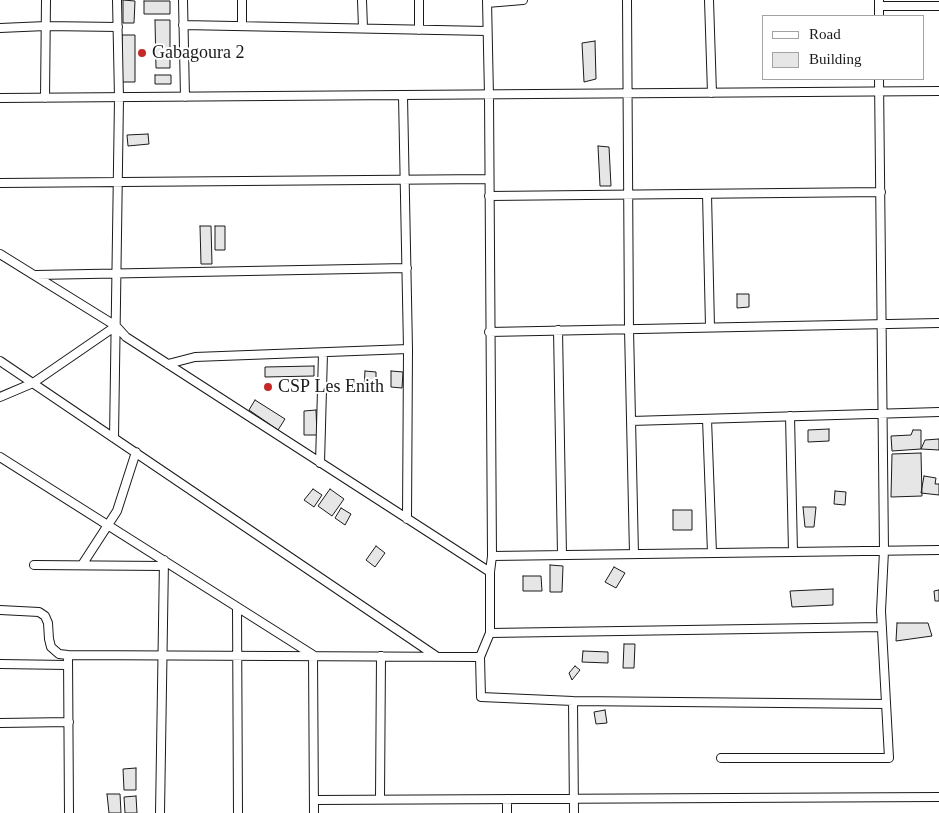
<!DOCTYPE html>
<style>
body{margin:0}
#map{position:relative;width:939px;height:813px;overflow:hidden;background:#fff;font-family:Georgia,serif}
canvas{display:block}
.legend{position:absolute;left:762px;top:15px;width:162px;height:65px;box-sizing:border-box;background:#fff;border:1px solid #a3a3a3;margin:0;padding:6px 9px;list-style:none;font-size:15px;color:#1a1a1a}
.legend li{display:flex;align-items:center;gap:10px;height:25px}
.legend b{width:25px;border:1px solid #a3a3a3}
</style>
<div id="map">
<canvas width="939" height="813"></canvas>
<ul class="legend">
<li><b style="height:6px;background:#fff"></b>Road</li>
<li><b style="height:14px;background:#e6e6e6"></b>Building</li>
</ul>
</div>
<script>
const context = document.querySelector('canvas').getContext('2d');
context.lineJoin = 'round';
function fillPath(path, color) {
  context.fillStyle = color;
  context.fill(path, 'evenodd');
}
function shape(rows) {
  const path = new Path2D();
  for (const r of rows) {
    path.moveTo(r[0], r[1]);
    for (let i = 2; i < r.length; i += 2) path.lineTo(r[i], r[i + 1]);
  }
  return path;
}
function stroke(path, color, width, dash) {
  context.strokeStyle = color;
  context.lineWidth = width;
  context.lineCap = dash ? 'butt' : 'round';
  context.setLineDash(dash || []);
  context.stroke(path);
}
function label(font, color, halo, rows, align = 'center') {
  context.font = font + ' Georgia,serif';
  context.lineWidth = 4;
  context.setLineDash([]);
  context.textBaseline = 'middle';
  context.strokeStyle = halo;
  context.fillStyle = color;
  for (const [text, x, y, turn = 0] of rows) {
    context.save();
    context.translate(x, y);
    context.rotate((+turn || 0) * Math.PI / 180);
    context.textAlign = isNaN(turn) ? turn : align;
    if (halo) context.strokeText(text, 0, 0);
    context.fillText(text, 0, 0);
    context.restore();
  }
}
const building = shape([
 [123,0,135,1,134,23,123,23,123,0],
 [144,1,170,1,170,14,144,14,144,1],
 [155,20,170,20,170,68,156,68,155,20],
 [122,35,135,35,135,82,121,82,122,35],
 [595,41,596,79,584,82,582,43,595,41],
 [155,75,171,75,171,84,155,84,155,75],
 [148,134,149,144,128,146,127,135,148,134],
 [598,146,609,147,611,186,600,186,598,146],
 [200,226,211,226,212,264,201,264,200,226],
 [215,226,225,226,225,250,215,250,215,226],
 [737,294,749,294,749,307,737,308,737,294],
 [314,366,314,376,265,377,265,367,314,366],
 [365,371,376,372,376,388,364,388,365,371],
 [391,371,403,372,402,388,391,387,391,371],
 [255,400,285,419,278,430,249,410,255,400],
 [316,410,317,435,304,435,304,411,316,410],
 [829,429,829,441,808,442,808,430,829,429],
 [913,430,921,430,921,449,892,451,891,436,911,435,913,430],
 [939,439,939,450,921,449,925,440,939,439],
 [921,453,922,496,891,497,892,454,921,453],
 [924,476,936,478,935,484,939,484,939,495,921,493,924,476],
 [313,489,322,495,314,507,304,500,313,489],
 [330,489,344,499,332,516,318,506,330,489],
 [835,491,846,492,845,505,834,504,835,491],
 [803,507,816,507,814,527,805,527,803,507],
 [341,508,351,514,345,525,335,518,341,508],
 [673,510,692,510,692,530,673,530,673,510],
 [376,546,385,553,375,567,366,560,376,546],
 [550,565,563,566,562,592,550,592,550,565],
 [614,567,625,573,616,588,605,582,614,567],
 [523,576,541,576,542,591,523,591,523,576],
 [833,589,833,605,792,607,790,591,833,589],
 [939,590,939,601,935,601,934,591,939,590],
 [897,623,928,623,932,636,896,641,897,623],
 [624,644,635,644,634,668,623,668,624,644],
 [583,651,608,652,608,663,582,662,583,651],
 [575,666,580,670,572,680,569,673,575,666],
 [605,710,607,723,596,724,594,712,605,710],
 [136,768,136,790,124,790,123,769,136,768],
 [107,794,120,794,121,813,109,813,107,794],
 [136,796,137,813,125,813,124,797,136,796]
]);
fillPath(building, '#e6e6e6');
stroke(building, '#1a1a1a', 1);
const street = shape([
 [183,0,185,97],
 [242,0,242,26],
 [362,0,363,28],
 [419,0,419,30],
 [487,0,489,96,492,556,490,572,490,633,480,657,481,697,573,701,886,704],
 [627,0,629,329,634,554],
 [709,0,712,93],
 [879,0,879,16],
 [487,3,523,0],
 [879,6,939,6],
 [183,25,487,31],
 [0,28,46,26,118,27],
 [403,96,408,349,407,519],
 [0,98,939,91],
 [45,98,46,0],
 [0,183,489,179],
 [707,194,710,327],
 [489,196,881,192],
 [0,254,116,326,126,337,490,572],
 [36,275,407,268],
 [558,330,562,555],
 [489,332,939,323],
 [0,361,436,656],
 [168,364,195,357,408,349],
 [0,397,33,383,116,326],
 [790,416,793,552],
 [707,419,712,553],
 [631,421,939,412],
 [114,438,119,98,117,0],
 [0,457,313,655,314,813],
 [320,463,323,353],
 [492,556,939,550],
 [34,565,164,566],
 [82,565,117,511,136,452],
 [237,607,238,813],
 [0,610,39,612,45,616,48,623,49,639,51,647,59,654,68,655,480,657],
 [490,633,882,627],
 [68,655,69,813],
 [0,664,67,665],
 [573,701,574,813],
 [0,723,69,722],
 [721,758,889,758,881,611,884,551,879,79],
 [380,798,381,656],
 [507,799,507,813],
 [314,800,939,797],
 [160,813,164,560]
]);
stroke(street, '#1a1a1a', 10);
stroke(street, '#fff', 8);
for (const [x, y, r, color] of [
 [142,53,5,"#c62828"],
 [268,387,5,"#c62828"]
]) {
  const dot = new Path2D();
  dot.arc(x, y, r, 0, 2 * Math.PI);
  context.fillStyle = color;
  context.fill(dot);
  stroke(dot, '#fff', 2);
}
label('18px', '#1a1a1a', '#fff', [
 ["Gabagoura 2",152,53],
 ["CSP Les Enith",278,387]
], 'left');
</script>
